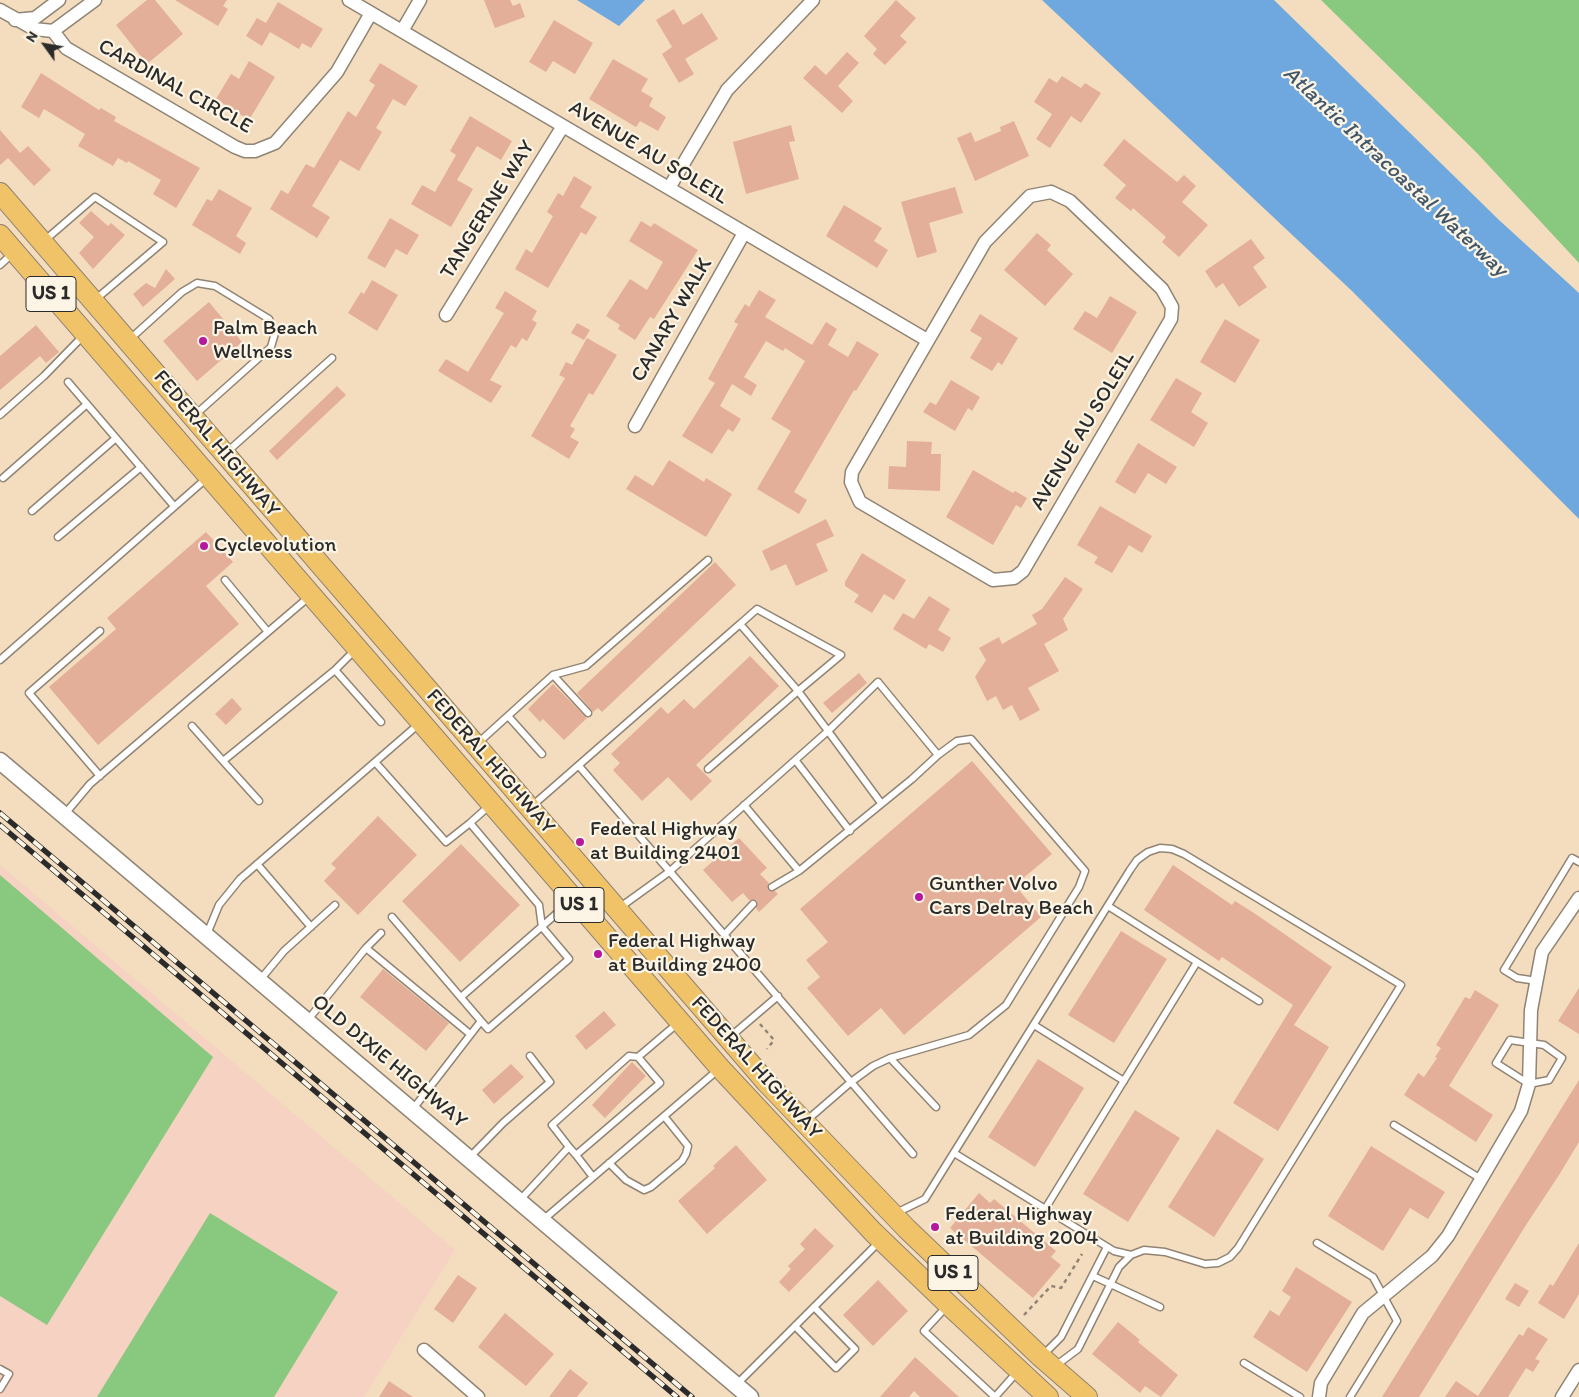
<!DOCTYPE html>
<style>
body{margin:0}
#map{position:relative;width:1579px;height:1397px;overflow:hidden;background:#f4dcbe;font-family:Itim,sans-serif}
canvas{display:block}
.north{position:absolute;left:20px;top:20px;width:50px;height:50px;-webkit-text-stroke:4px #fcf5e5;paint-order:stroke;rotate:302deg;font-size:14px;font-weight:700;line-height:20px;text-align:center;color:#2b2b2b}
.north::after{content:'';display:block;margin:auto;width:18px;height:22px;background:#2b2b2b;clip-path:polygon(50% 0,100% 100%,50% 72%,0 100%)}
</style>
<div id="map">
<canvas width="1579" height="1397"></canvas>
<div class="north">N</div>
</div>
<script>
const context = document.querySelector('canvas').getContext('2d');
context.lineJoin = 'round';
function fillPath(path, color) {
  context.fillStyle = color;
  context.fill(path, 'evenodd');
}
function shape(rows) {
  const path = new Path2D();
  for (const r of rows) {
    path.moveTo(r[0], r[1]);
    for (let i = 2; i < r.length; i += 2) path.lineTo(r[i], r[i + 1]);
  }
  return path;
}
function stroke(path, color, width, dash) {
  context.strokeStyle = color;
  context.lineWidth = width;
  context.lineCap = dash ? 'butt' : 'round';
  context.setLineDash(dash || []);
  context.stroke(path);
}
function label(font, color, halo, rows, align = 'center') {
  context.font = font + ' Itim,sans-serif';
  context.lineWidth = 4.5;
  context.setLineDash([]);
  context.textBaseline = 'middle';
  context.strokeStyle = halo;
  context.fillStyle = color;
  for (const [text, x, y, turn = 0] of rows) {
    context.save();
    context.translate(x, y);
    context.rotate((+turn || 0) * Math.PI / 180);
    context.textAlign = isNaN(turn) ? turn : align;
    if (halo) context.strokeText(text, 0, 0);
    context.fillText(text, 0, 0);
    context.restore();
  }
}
fillPath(shape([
 [0,865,455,1250,364,1397,0,1397]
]), '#f5d2c2');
fillPath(shape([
 [1321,0,1579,0,1579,263,1476,152],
 [0,875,213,1057,47,1325,0,1296],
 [210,1213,338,1292,274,1397,97,1397]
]), '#89c87f');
fillPath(shape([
 [577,0,645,0,619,26],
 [1042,0,1274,0,1499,220,1579,293,1579,519,1352,291]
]), '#6ea8de');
fillPath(shape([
 [147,0,155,0,183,34,147,64,116,25],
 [175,0,227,0,223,6,228,9,218,26],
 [484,0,510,0,513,6,520,3,525,17,495,28],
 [896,0,916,18,900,36,907,42,885,65,873,54,877,49,864,36],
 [278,2,323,29,311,48,302,43,299,49,270,32,262,46,246,36,257,18,266,23],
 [674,9,683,25,702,13,718,39,685,59,694,74,679,83,662,54,672,47,656,20],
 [554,20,593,43,575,74,553,61,546,72,529,62],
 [847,52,859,63,838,86,853,101,842,113,803,78,815,65,826,75],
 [613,59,648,79,641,91,653,98,649,106,666,117,658,131,640,121,636,127,589,99],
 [249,61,275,77,249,120,216,99,231,74,239,79],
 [380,63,418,86,405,106,393,99,376,128,382,132,359,171,340,160,312,206,330,217,317,238,270,209,281,190,288,194,306,164,314,168,348,111,356,117,375,85,369,81],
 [41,73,99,110,101,108,116,117,114,121,200,168,176,208,153,194,161,180,128,161,127,163,118,158,113,166,78,146,85,134,44,109,39,118,21,107],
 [1062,76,1081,88,1085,83,1101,93,1081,123,1071,116,1050,148,1036,139,1052,114,1034,102,1049,78,1057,83],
 [470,116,512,141,501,160,477,146,457,180,473,189,451,227,411,204,422,185,435,192,456,155,450,151],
 [1014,121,1029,156,975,181,957,138,971,132,975,142,1001,131,1000,127],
 [791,125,795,141,789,142,799,179,746,194,733,142],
 [0,130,20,153,28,146,51,170,34,186,8,158,0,165],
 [1124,139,1177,182,1184,175,1196,186,1182,202,1208,225,1179,257,1162,242,1166,237,1133,208,1131,211,1115,198,1126,185,1103,165],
 [574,176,592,187,580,207,597,217,586,235,581,232,548,288,515,269,526,249,532,253,553,216,547,212,558,193,563,196],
 [955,187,963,213,929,223,937,252,917,258,901,202],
 [219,189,252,208,236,236,246,243,240,254,192,225,207,199,212,201],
 [844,205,882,228,874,241,888,250,877,268,826,236],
 [91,211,108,226,111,223,125,235,93,269,79,253,94,237,79,223],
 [390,218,419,235,407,255,396,249,385,268,367,258],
 [641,221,651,227,654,223,698,250,654,319,650,317,635,340,618,329,620,325,606,316,630,279,647,290,663,262,629,241],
 [1037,233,1051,245,1047,250,1073,274,1045,306,1004,270],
 [1251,239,1265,258,1253,267,1267,287,1239,307,1223,283,1216,288,1205,271],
 [166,269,175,279,143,307,133,294,146,283,155,288],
 [372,280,398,295,377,331,348,313,361,292,364,294],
 [759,290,776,300,765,317,812,345,826,322,837,329,828,345,848,357,857,341,879,354,856,391,854,390,794,492,807,500,799,514,757,489,791,431,771,419,805,361,785,348,783,351,766,341,744,377,757,385,751,396,732,384,720,406,741,419,733,432,728,429,712,454,682,436,715,383,708,379,738,324,734,322,745,304,749,307],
 [505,291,537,311,532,320,537,323,527,341,522,338,516,348,511,345,490,380,502,386,491,403,438,371,446,359,468,372,504,313,495,308],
 [1110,296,1137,312,1112,353,1073,329,1085,311,1097,318],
 [209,302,242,342,197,381,163,341],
 [980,314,1018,338,1002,365,998,362,992,371,970,358,982,338,970,331],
 [1225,319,1260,340,1235,383,1200,362],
 [577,323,590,330,584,340,571,333],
 [36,325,59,352,46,363,40,356,0,390,0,356],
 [587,338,617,355,593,395,589,393,570,426,575,429,570,437,579,442,569,459,531,436,565,378,559,375,566,362,572,365],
 [1176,378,1202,393,1191,412,1208,423,1194,447,1150,420],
 [951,380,980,397,972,411,968,408,955,431,923,412,930,402,936,405],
 [337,386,346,395,277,460,269,451],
 [907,441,932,442,931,454,941,454,940,491,888,489,889,466,906,467],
 [1138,443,1177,467,1166,484,1148,473,1135,494,1115,482],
 [669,460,704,482,706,478,732,494,706,537,626,489,635,475,653,486],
 [973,470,1013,493,1015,491,1027,498,1021,508,1016,505,993,545,946,517],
 [1100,506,1152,536,1142,553,1129,545,1112,573,1094,563,1098,557,1077,545],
 [826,519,834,536,816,544,828,571,796,586,786,564,771,571,762,551],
 [206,532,233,562,206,586,239,624,98,745,49,687,116,629,107,618],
 [862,553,906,580,894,600,884,594,872,613,854,602,859,595,845,586,845,582],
 [715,562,736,585,602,712,598,708,593,712,577,693],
 [1065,577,1083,589,1063,619,1068,630,1044,644,1059,671,1028,688,1040,710,1020,721,1012,705,1003,710,996,696,987,701,975,677,986,660,979,648,999,637,1002,644,1037,624,1032,615,1042,609],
 [929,596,950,609,938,630,951,638,943,652,929,644,926,649,893,629,903,613,914,619],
 [750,656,779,686,696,765,712,781,691,801,668,777,642,801,613,770,620,763,611,754,661,707,668,714,684,699,694,709],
 [859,673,867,683,832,713,823,703],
 [553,684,587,718,564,740,543,719,540,722,528,709],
 [232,698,242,709,226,725,215,714],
 [972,761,1052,854,1015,885,1041,917,904,1035,881,1008,848,1036,807,988,820,977,806,960,828,942,800,909],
 [378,816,417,855,358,915,324,881,336,868,331,864],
 [739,838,767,868,760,874,769,883,768,890,775,891,778,894,759,912,756,908,757,901,749,900,743,893,732,902,703,870],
 [461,844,520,905,460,962,402,901],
 [1173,865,1232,905,1235,901,1257,915,1332,967,1294,1025,1329,1047,1278,1131,1233,1103,1293,1005,1222,957,1219,961,1144,910],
 [1121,931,1167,959,1114,1043,1068,1015],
 [383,969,449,1023,426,1051,360,997],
 [1579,988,1579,1034,1558,1021],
 [1475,990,1499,1005,1449,1086,1493,1115,1476,1142,1404,1095,1418,1073,1424,1077,1437,1058,1435,1057,1441,1048,1436,1045,1465,997,1470,999],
 [604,1011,616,1025,586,1050,575,1036],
 [1038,1059,1084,1088,1035,1167,988,1137],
 [632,1062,646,1076,605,1118,592,1105],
 [511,1064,524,1077,494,1104,482,1090],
 [1579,1080,1579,1142,1559,1175,1526,1225,1419,1397,1382,1397],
 [1135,1110,1180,1138,1128,1222,1083,1194],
 [1217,1129,1264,1159,1214,1237,1168,1207],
 [736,1145,767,1180,707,1234,678,1201,715,1168,713,1166],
 [1371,1146,1445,1192,1428,1219,1410,1208,1383,1251,1328,1216],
 [979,1193,990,1203,994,1199,1056,1251,1051,1257,1061,1265,1033,1298,950,1228],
 [815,1228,834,1246,789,1292,779,1282,791,1269,788,1266,805,1249,800,1244],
 [1579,1243,1579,1294,1564,1319,1538,1303,1550,1284,1553,1286],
 [1296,1267,1352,1302,1307,1372,1253,1337,1270,1310,1279,1316,1291,1297,1282,1291],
 [458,1275,477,1288,453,1323,434,1309],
 [878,1280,908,1311,873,1346,843,1315],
 [1515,1283,1529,1291,1519,1307,1505,1299],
 [505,1313,554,1354,526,1386,478,1347],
 [1118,1322,1140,1340,1138,1342,1178,1375,1161,1397,1145,1386,1140,1393,1092,1354],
 [1528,1327,1548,1339,1535,1359,1540,1361,1533,1372,1526,1368,1508,1397,1445,1397,1456,1381,1478,1396,1519,1334,1523,1336],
 [915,1357,959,1397,920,1397,914,1391,909,1397,880,1397],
 [570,1369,588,1383,577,1397,549,1397],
 [389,1381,413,1397,379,1397]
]), '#e4af99');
const service = shape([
 [44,241,95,197,163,242,96,299],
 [0,265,12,254],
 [129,340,182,292,197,283,215,286,269,319,275,333,271,347,195,415],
 [68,382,174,506],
 [0,415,44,376,83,336],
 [227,452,332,358],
 [3,478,87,404],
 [32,511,116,438],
 [58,537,141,467],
 [225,580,268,632],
 [100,631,29,693,100,776],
 [0,660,208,477],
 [335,670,381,722],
 [553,675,588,713],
 [508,716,542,754],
 [192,726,223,761,335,670,355,650],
 [478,743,553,675,586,666,708,560],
 [223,761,259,801],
 [796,761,850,831],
 [375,762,446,842,470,823],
 [579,766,913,1154],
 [881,803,828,731,878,682,938,755],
 [744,805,799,871],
 [532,806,740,624],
 [64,815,90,784,310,596],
 [257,864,311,927],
 [772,887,799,871,912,779,938,755,957,741,971,739,1085,871,1079,887,1006,1005,969,1035,890,1058,873,1066,851,1082,806,1121],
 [619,908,669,872,828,731,798,691,740,624,757,609,841,655,798,691,708,769],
 [392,917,481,1021,413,1109],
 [207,934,219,905,240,879,420,723],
 [725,934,753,904],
 [366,948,381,933],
 [1197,962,1259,1001],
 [260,980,284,951,335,905],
 [1537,981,1517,978,1504,970,1572,858,1579,862],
 [461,997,571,901],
 [307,1021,366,948,470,1034],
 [481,1021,488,1029,569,959,542,927,539,905,470,823,489,806],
 [1034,1025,1124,1081],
 [730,1037,778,996],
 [1510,1040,1544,1045,1562,1058,1549,1080,1529,1084,1496,1063,1510,1040],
 [890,1058,936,1107],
 [1394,1125,1481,1179],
 [569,1147,576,1155,660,1083,638,1057],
 [954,1153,1114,1251,1131,1255],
 [576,1155,593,1177],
 [469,1158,503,1123,550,1082,530,1056],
 [609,1163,626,1180,644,1190,651,1187,682,1161,686,1154,688,1146,664,1116],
 [520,1200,569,1147,552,1125,629,1056,638,1057,678,1023],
 [1045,1209,1197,962,1108,906],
 [896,1213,925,1199,1130,870,1137,860,1148,852,1160,848,1172,849,1184,854,1401,985,1238,1248,1230,1257,1218,1263,1205,1264,1165,1252,1144,1250,1131,1255,1119,1267,1078,1349,1054,1367],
 [543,1220,719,1069],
 [1317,1243,1373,1277,1397,1321,1350,1397],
 [1093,1276,1160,1307],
 [947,1306,924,1331,995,1397,1018,1371],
 [795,1326,836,1368,855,1349,814,1307],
 [1043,1355,1061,1337,1107,1247],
 [1244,1363,1300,1397],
 [0,1369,9,1374,0,1389],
 [737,1384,880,1241]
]);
const minor = shape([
 [349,0,927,340],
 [0,10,34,29,53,31,95,0],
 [15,20,35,18,59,0],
 [53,31,66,48,235,147,245,151,255,151,275,143,337,72,371,13],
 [402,31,420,0],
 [669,188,727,90,813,0],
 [1051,192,1070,201,1162,289,1172,307,1171,319,1023,571,1014,578,993,580,860,502,851,482,852,472,985,242,1030,196,1051,192],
 [446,315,563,126],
 [635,426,744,233],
 [424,1350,478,1397],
 [1319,1397,1321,1383,1363,1313,1432,1256,1448,1236,1521,1111,1529,1084,1531,1010,1542,952,1579,898],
 [1562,1397,1579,1370]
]);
const tertiary = shape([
 [0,761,750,1397]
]);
const primary = shape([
 [0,193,767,1083,907,1229,1041,1357,1087,1397],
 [0,235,720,1068,873,1232,951,1307,1048,1397]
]);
stroke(service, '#908474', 9);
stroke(minor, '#908474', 15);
stroke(tertiary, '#908474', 19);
stroke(primary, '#908474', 22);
stroke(shape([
 [760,1024,774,1040,767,1049],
 [1024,1315,1051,1286,1061,1288,1082,1254]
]), '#908474', 2.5, [4, 4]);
stroke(service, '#fff', 6);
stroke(minor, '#fff', 12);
stroke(tertiary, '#fff', 16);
stroke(primary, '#f0c369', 20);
const rail = shape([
 [0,813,692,1397],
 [0,825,677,1397]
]);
stroke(rail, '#2b2b2b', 5.5);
stroke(rail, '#fcf5e5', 4, [11]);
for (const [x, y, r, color] of [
 [203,341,5,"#b5179e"],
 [204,546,5,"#b5179e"],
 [580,842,5,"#b5179e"],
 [919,897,5,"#b5179e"],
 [598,954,5,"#b5179e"],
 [935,1227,5,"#b5179e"]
]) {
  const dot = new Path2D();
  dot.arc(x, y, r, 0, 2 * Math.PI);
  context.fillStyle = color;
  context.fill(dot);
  stroke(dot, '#fcf5e5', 2);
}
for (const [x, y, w] of [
 [51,294,50],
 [579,905,50],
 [953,1273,50]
]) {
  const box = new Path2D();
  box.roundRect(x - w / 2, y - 17.5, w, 35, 4);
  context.fillStyle = '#fcf5e5';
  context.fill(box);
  stroke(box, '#2b2b2b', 1);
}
label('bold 20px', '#2b2b2b', null, [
 ["US 1",51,294],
 ["US 1",579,905],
 ["US 1",953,1273]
]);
label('21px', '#2b2b2b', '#fcf5e5', [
 ["CARDINAL CIRCLE",175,87,29],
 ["AVENUE AU SOLEIL",648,153,31],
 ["TANGERINE WAY",488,210,-58],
 ["CANARY WALK",672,320,-60],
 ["AVENUE AU SOLEIL",1083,431,-59],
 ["FEDERAL HIGHWAY",216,444,50],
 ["FEDERAL HIGHWAY",490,762,49],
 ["OLD DIXIE HIGHWAY",389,1062,40],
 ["FEDERAL HIGHWAY",756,1068,48]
]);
label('21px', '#2b2b2b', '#fcf5e5', [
 ["Palm Beach",213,329],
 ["Wellness",213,353],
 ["Cyclevolution",214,546],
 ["Federal Highway",590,830],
 ["at Building 2401",590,854],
 ["Gunther Volvo",929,885],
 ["Cars Delray Beach",929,909],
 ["Federal Highway",608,942],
 ["at Building 2400",608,966],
 ["Federal Highway",945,1215],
 ["at Building 2004",945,1239]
], 'left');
label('italic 22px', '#42576a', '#fcf5e5', [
 ["Atlantic Intracoastal Waterway",1395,172,43]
]);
</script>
